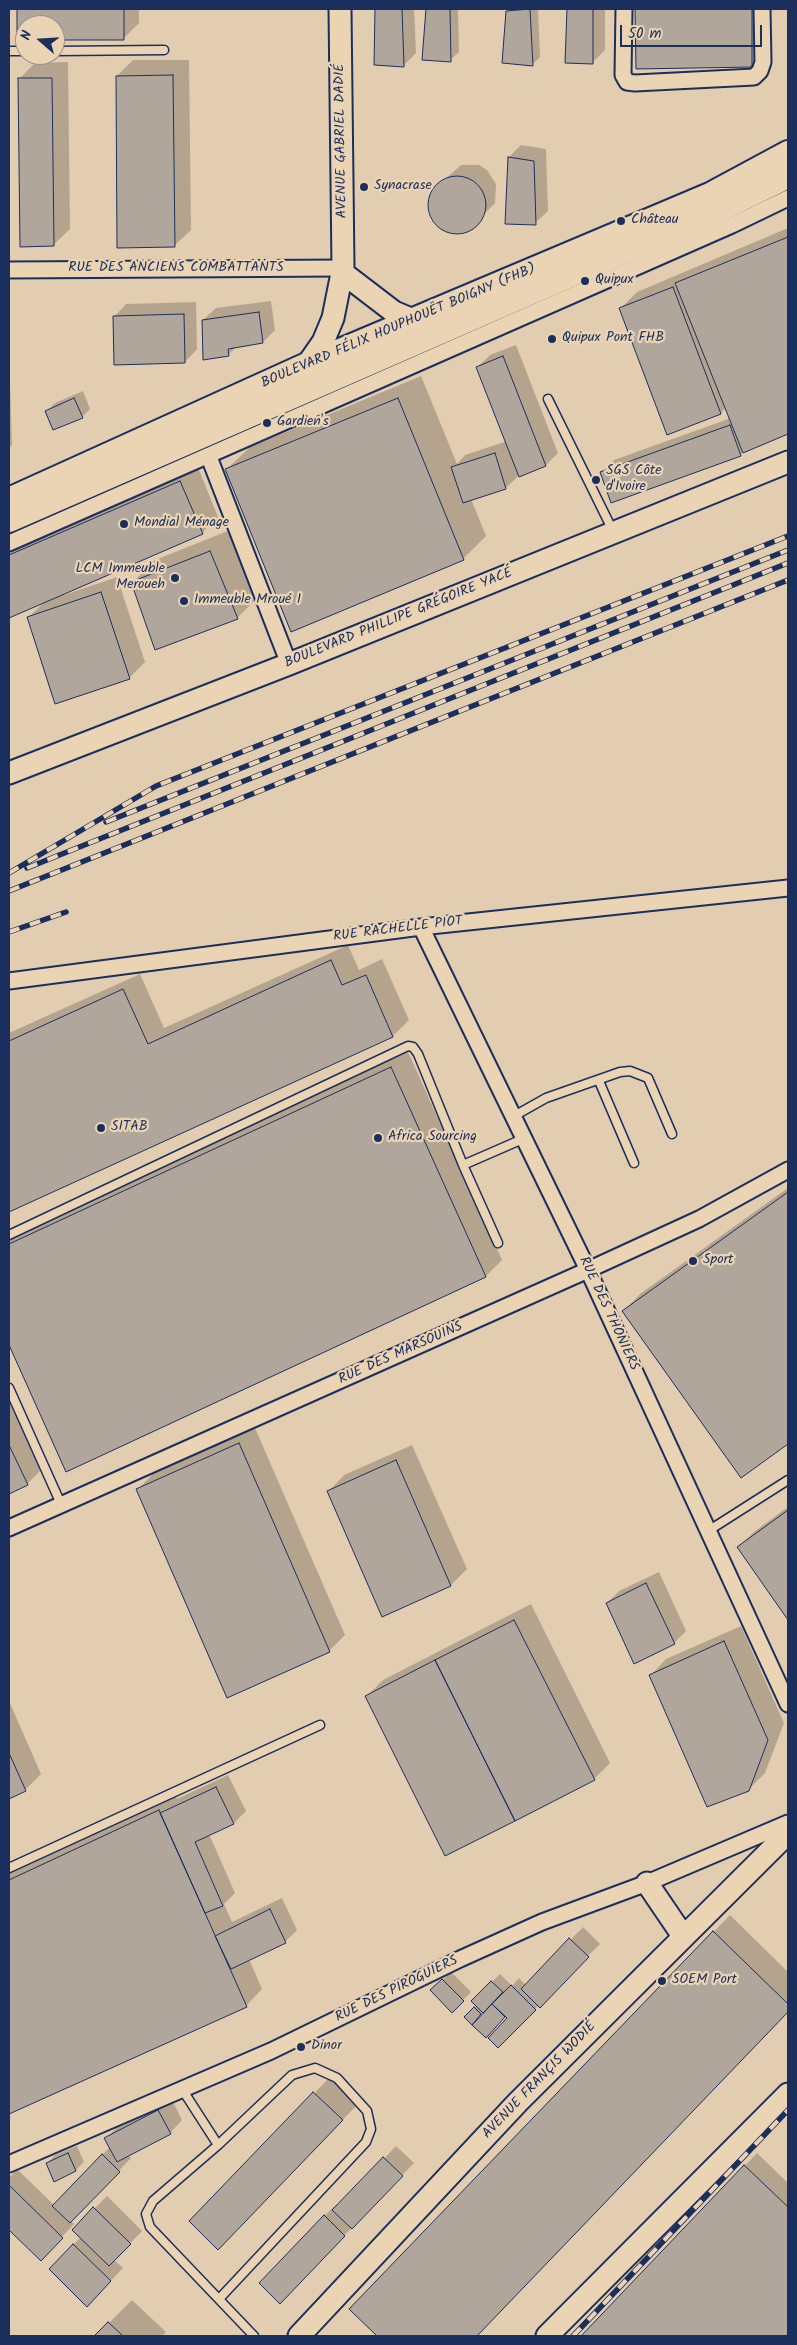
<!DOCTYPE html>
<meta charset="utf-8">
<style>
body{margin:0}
#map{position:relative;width:797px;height:2345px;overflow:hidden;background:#e3cdb1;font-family:Kalam,sans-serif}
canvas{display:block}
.frame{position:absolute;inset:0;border:10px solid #1b2f5e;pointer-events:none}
.north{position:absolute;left:15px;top:15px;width:50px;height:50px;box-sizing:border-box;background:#ebd4b4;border:1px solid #989292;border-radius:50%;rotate:289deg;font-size:14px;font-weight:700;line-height:20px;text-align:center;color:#1b2f5e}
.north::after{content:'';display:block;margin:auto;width:18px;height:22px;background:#1b2f5e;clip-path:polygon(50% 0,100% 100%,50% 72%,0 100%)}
.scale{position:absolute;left:620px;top:25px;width:142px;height:22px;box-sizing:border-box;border:2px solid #1b2f5e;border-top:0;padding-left:6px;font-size:15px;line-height:18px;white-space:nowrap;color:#1b2f5e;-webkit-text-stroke:4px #ebd4b4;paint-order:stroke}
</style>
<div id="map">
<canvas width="797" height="2345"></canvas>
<div class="frame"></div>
<div class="north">N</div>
<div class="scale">50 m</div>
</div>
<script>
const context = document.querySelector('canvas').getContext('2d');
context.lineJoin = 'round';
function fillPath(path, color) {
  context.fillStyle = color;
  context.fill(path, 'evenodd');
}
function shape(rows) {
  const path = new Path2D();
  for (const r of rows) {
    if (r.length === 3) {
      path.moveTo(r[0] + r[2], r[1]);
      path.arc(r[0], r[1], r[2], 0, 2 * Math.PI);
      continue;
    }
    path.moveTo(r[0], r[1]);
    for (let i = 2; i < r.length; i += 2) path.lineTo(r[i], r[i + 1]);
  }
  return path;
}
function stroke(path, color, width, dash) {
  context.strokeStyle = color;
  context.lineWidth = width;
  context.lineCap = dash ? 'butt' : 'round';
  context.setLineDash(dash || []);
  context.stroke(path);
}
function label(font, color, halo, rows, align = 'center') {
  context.font = font + ' Kalam,sans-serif';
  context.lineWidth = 4.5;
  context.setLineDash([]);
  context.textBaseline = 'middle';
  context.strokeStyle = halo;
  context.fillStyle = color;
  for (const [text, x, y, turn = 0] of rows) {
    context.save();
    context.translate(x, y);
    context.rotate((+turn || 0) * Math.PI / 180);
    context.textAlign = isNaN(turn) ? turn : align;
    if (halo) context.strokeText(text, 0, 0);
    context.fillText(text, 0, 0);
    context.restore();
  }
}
fillPath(shape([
 [18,9,139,9,139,23,123,39,55,39,55,25,25,25,25,39,18,39],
 [377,9,414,9,416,53,403,66,375,64],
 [427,9,458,9,459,52,450,60,423,59],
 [510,9,538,9,540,57,532,65,507,12],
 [568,9,605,9,605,50,593,62,566,62],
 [637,9,768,9,768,50,752,66,637,68],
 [133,60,189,60,191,230,174,246,117,76],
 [68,62,70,229,53,245,19,79,35,63],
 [521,145,546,149,548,211,535,223,509,157],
 [461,165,479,165,487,170,496,184,495,203,470,229,462,232,444,230,431,216,430,198,433,190],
 [788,228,788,433,745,451,740,455,602,472,614,460,731,418,726,407,721,413,621,308,637,292],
 [271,301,275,330,263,342,237,346,228,355,203,320,216,308],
 [196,302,197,349,185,362,114,317,126,304],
 [516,345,558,453,546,465,520,474,506,488,471,499,486,536,463,559,227,469,250,447,421,376,457,464,465,455,507,441,478,367,490,355],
 [9,354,12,445,9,449],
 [83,391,90,409,82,417,47,411,55,403],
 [197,465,218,517,202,533,63,593,64,595,117,577,145,662,129,678,28,618,45,601,9,616,9,547],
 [233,529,260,595,237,618,132,583,155,560],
 [348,945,359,970,382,959,409,1020,393,1036,9,1210,9,1033,140,974,164,1028],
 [408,1052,502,1260,486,1276,67,1470,9,1342,9,1236],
 [788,1188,788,1442,741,1476,624,1311,640,1294],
 [9,1395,43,1468,27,1484,9,1492],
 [255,1428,345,1635,329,1651,138,1489,154,1473],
 [412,1445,467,1569,451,1585,383,1616,328,1492,344,1475],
 [788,1507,788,1618,738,1547,755,1531],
 [659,1572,686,1631,674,1643,607,1603,619,1591],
 [531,1604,610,1763,594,1779,367,1696,383,1680],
 [741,1626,784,1723,765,1773,748,1790,650,1676,666,1659],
 [9,1701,41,1774,25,1790,9,1797],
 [228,1775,246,1811,234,1823,209,1834,235,1893,224,1904,232,1922,282,1898,297,1930,285,1942,249,1959,262,1989,246,2006,9,2113,9,1872,175,1794,177,1799],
 [730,1915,788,1972,788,2011,476,2336,378,2336,351,2309],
 [583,1927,600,1944,498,2046,509,2018,506,2015,486,2036,491,2005,472,2023,466,2017,477,2005,473,2001,500,1974,512,1986,519,1978,526,1985],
 [451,1972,471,1992,452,2011,432,1990],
 [330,2077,358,2104,234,2232,191,2221],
 [171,2098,182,2120,170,2133,128,2155,131,2158,71,2221,74,2224,41,2259,9,2228,9,2178,17,2169,54,2205,110,2147,106,2139,118,2126],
 [77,2146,84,2162,76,2170,54,2180,47,2164,55,2155],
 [396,2146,414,2163,292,2290,324,2216,337,2204,339,2206],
 [757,2153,788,2183,788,2336,583,2336],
 [107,2196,142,2231,114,2260,123,2268,100,2292,50,2269,81,2237,73,2230],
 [132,2300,166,2332,162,2336,96,2336]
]), '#0003');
const building = shape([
 [17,9,124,9,124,40,55,40,55,25,25,25,25,40,17,40,17,9],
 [375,9,402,9,404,67,374,65,375,9],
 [426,9,450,9,451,62,422,60,426,9],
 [530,9,533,66,502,63,506,11,530,9],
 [567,9,593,9,593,64,565,63,567,9],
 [635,9,752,9,752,67,636,69,635,9],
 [173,75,175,247,117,248,116,76,173,75],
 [18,78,52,78,54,246,20,247,18,78],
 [508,157,534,161,536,225,505,224,508,157],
 [457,205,29],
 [788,237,788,434,743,453,675,283,788,237],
 [673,287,721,414,667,435,619,308,673,287],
 [259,312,263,343,228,349,229,356,203,360,202,320,259,312],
 [184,314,185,363,114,365,113,316,184,314],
 [503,356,546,466,519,477,476,367,503,356],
 [74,398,83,418,53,430,45,411,74,398],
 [398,398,464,560,291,632,225,469,398,398],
 [730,425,741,456,611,503,600,472,730,425],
 [495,453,506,489,463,503,451,467,495,453],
 [180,481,203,534,9,618,9,555,180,481],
 [210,551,238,619,155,650,131,582,210,551],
 [101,592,130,679,55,704,27,617,101,592],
 [331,960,342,985,366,975,393,1037,9,1212,9,1041,123,989,148,1044,331,960],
 [391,1067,486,1277,66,1472,9,1345,9,1244,391,1067],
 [788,1192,788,1444,741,1478,622,1311,788,1192],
 [239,1443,330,1652,227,1698,136,1489,239,1443],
 [9,1445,28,1485,9,1494,9,1445],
 [396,1460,451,1586,382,1617,327,1491,396,1460],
 [788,1510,788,1620,737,1547,788,1510],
 [646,1583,675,1644,634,1664,606,1603,646,1583],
 [514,1620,595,1780,515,1821,435,1660,514,1620],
 [724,1641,768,1740,749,1791,707,1807,649,1675,724,1641],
 [435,1660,515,1821,445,1856,365,1696,435,1660],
 [9,1753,26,1791,9,1799,9,1753],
 [216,1787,234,1824,195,1842,223,1906,205,1913,160,1813,216,1787],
 [159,1810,247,2007,9,2114,9,1880,159,1810],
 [270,1909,286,1943,231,1969,215,1936,270,1909],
 [713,1931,788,2004,788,2012,477,2336,377,2336,349,2309,713,1931],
 [569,1938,589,1957,540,2008,521,1989,569,1938],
 [442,1979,464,2001,452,2013,430,1990,442,1979],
 [491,1981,503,1992,483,2013,471,2001,491,1981],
 [511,1985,536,2010,498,2048,488,2038,507,2018,492,2004,511,1985],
 [492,2004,505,2017,486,2038,472,2025,492,2004],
 [474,2007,481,2014,472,2025,464,2017,474,2007],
 [313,2092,343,2120,218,2250,189,2221,313,2092],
 [158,2110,171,2134,117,2162,104,2138,158,2110],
 [68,2153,76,2171,54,2182,46,2163,68,2153],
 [102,2154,120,2172,70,2223,52,2206,102,2154],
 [383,2157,403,2176,352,2229,332,2210,383,2157],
 [744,2165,788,2207,788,2336,581,2336,744,2165],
 [9,2185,63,2238,41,2261,9,2230,9,2185],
 [93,2207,131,2244,109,2266,72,2230,93,2207],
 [324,2215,345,2236,280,2304,259,2283,324,2215],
 [73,2244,111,2281,87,2307,49,2269,73,2244],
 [108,2322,123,2336,94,2336,108,2322]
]);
fillPath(building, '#b0a69c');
stroke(building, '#1b2f5e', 1);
const lane = shape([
 [9,51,25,51],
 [55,51,164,50],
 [548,399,613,531],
 [599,1081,634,1163],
 [514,1116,546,1098,620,1072,630,1071,648,1078,672,1134],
 [463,1165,525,1138],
 [9,1235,408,1046,413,1047,418,1054,463,1165,498,1243],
 [9,1388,61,1504],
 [708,1531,788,1480],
 [9,1868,320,1725],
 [182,2089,218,2145,153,2201,146,2214,150,2227,254,2336],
 [218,2145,292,2075,315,2068,337,2078,367,2111,371,2129,366,2142,219,2299]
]);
const street = shape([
 [624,9,623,75,627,82,635,83,754,77,760,71,763,62,762,9],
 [9,270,343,268],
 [209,457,289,664],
 [9,543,732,225,788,198],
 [421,927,588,1270,788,1704],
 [9,981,421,927,788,888],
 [9,1528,588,1270,699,1219,788,1170],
 [9,2164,271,2051,460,1959,542,1922,647,1883,788,1823]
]);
const secondary = shape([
 [343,273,394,312,413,320],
 [307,365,323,342,333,318,343,268,340,9],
 [9,773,289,664,788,462],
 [647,1883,683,1936],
 [299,2336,518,2102,788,1833],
 [547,2336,788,2094]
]);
const primary = shape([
 [9,500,307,365,710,195,788,153],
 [9,520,715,212,788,176]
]);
stroke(lane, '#1b2f5e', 11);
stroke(street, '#1b2f5e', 19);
stroke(secondary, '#1b2f5e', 25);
stroke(primary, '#1b2f5e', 28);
stroke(lane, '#ebd4b4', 8);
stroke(street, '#ebd4b4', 15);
stroke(secondary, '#ebd4b4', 21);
stroke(primary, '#ebd4b4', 24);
const rail = shape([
 [106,822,788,550],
 [27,868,788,563],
 [9,873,156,786,788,536],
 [9,891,788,580],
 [9,932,66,912],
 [573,2336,788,2110]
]);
stroke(rail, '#1b2f5e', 5.5);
stroke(rail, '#ebd4b4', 4, [11]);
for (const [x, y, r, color] of [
 [364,187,5,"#1b2f5e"],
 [621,221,5,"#1b2f5e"],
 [585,281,5,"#1b2f5e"],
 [552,339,5,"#1b2f5e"],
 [267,423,5,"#1b2f5e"],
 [596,480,5,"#1b2f5e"],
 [124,524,5,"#1b2f5e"],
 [175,578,5,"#1b2f5e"],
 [184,601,5,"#1b2f5e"],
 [101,1128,5,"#1b2f5e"],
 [378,1138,5,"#1b2f5e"],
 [693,1261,5,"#1b2f5e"],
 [662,1981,5,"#1b2f5e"],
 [301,2047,5,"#1b2f5e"]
]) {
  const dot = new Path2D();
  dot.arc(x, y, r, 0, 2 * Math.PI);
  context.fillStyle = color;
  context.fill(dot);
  stroke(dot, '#ebd4b4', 2);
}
label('14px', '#1b2f5e', '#ebd4b4', [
 ["AVENUE GABRIEL DADIÉ",342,141,-91],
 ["RUE DES ANCIENS COMBATTANTS",176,269],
 ["BOULEVARD FÉLIX HOUPHOUËT BOIGNY (FHB)",399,327,-23],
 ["BOULEVARD PHILLIPE GRÉGOIRE YACÉ",399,619,-22],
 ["RUE RACHELLE PIOT",398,930,-7],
 ["RUE DES THONIERS",608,1314,65],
 ["RUE DES MARSOUINS",401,1354,-24],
 ["RUE DES PIROGUIERS",397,1990,-26],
 ["AVENUE FRANÇIS WODIÉ",540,2081,-46]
]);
label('14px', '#1b2f5e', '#ebd4b4', [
 ["Synacrase",374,187],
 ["Château",631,221],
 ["Quipux",595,281],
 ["Quipux Pont FHB",562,339],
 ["Gardien's",277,423],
 ["SGS Côte",606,472],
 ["d'Ivoire",606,488],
 ["Mondial Ménage",134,524],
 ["LCM Immeuble",165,570,"right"],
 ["Meroueh",165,586,"right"],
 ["Immeuble Mroué 1",194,601],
 ["SITAB",111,1128],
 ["Africa Sourcing",388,1138],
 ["Sport",703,1261],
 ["SOEM Port",672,1981],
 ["Dinor",311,2047]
], 'left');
</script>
